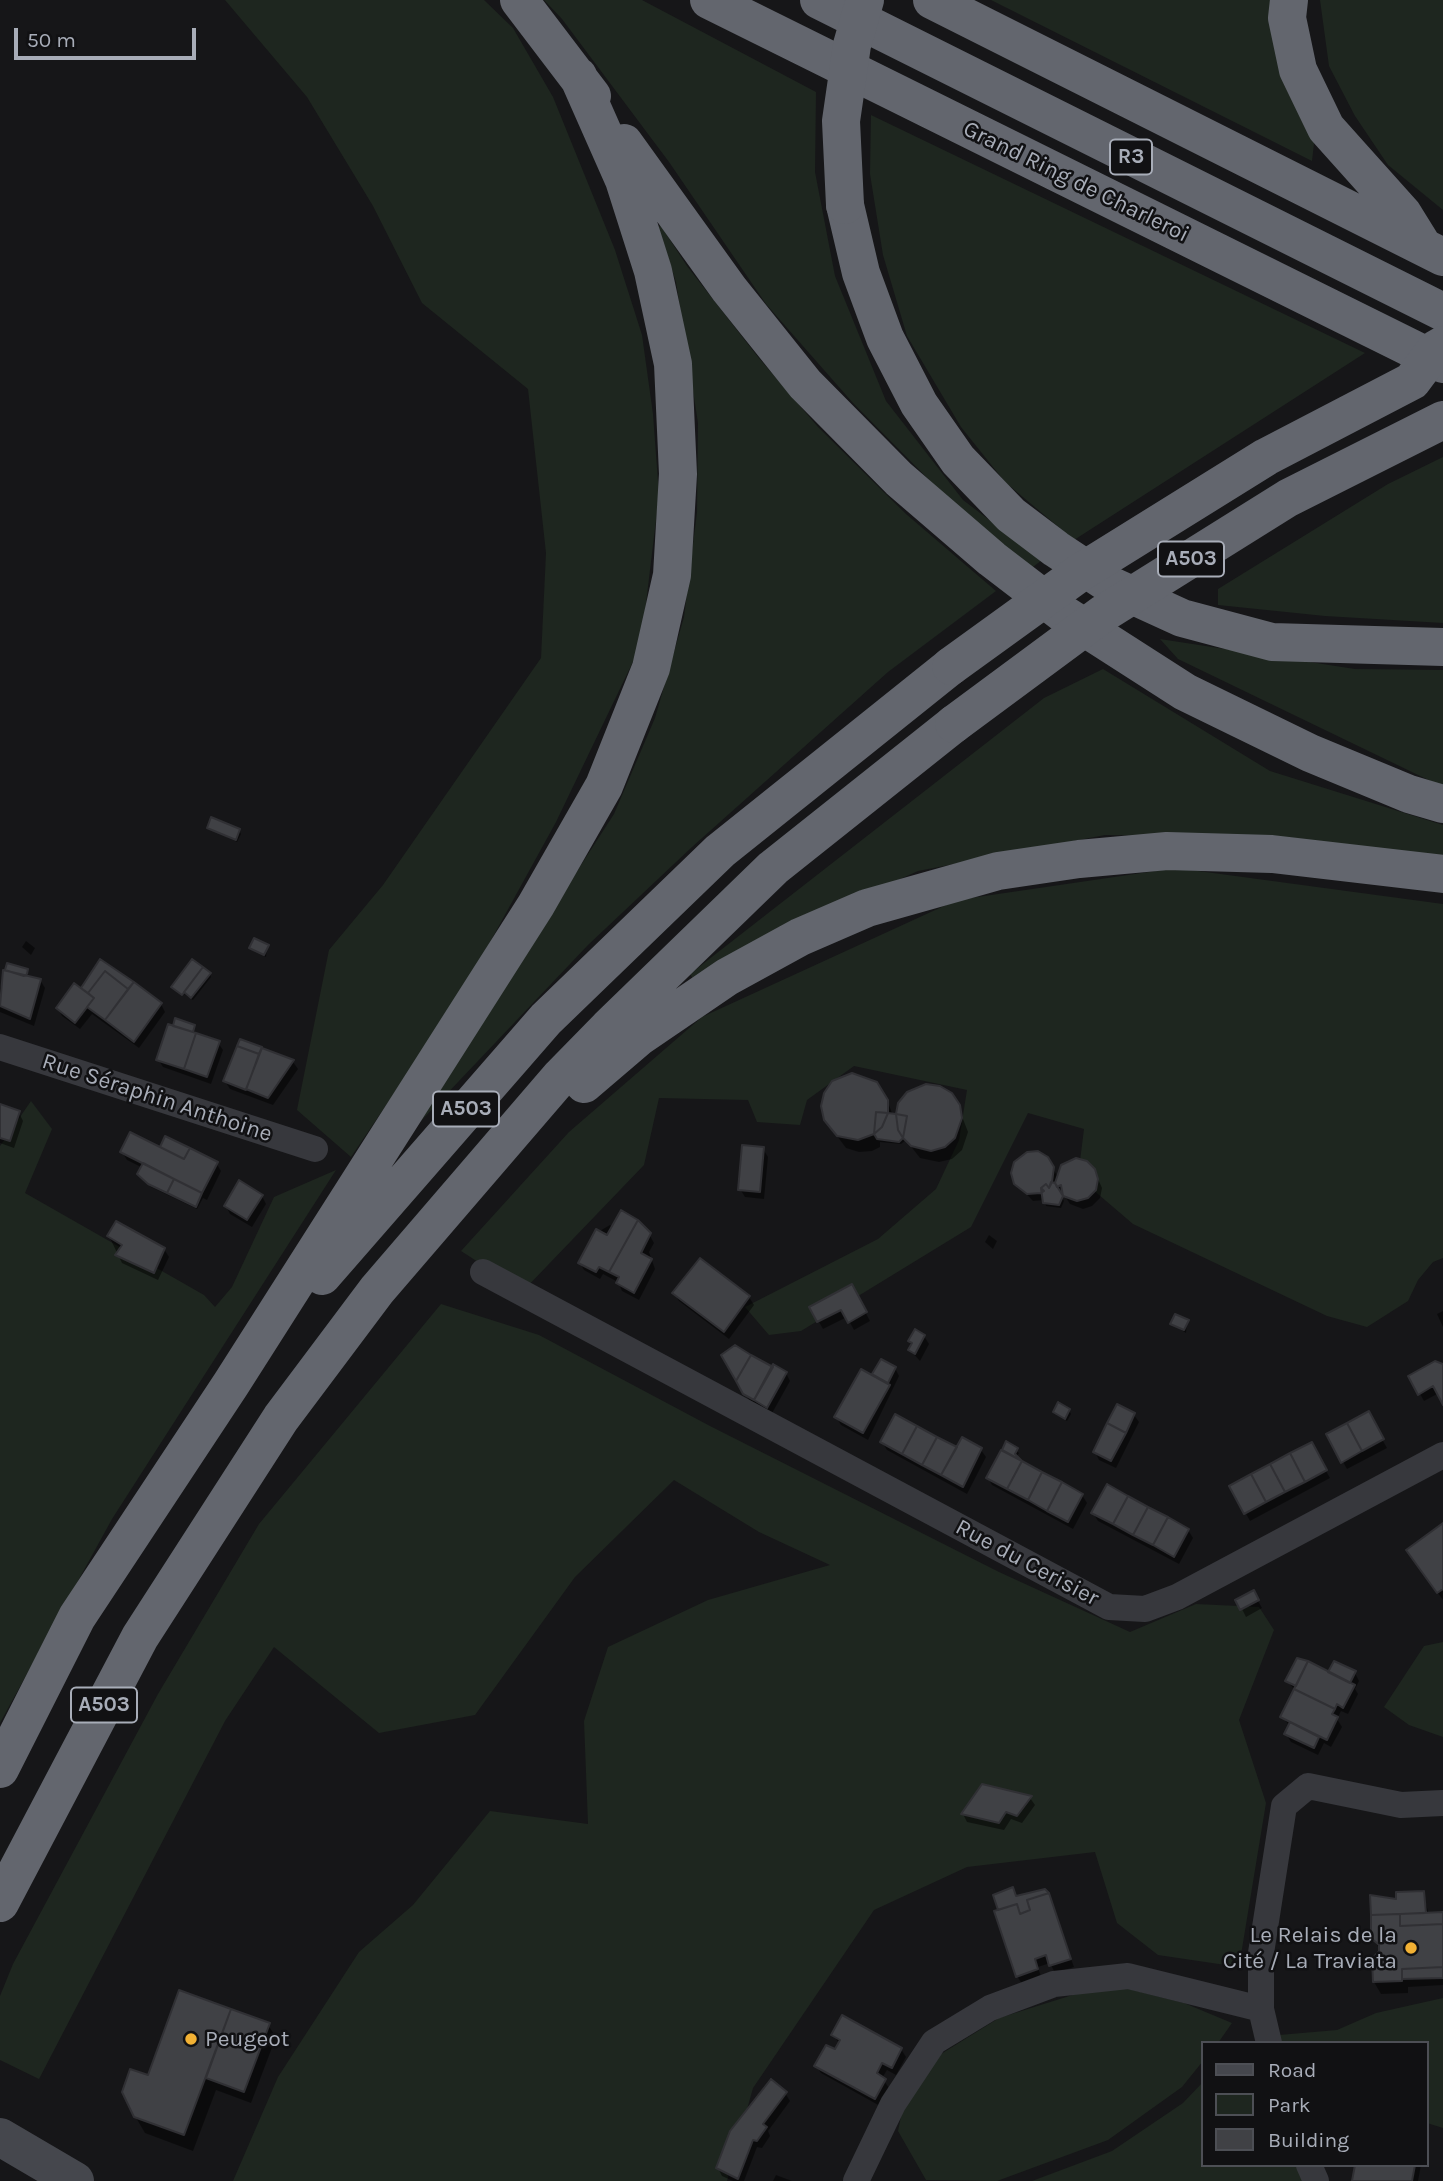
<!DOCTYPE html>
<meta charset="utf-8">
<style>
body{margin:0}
#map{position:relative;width:1443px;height:2181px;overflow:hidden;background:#161618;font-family:Karla,sans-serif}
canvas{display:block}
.legend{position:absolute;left:1201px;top:2041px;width:228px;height:126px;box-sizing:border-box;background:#111113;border:2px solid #4d4f55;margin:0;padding:9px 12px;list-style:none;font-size:21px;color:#a8adb8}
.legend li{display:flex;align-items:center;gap:14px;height:35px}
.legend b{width:35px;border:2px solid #4d4f55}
.scale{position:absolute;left:14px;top:28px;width:182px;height:32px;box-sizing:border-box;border:4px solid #a8adb8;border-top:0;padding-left:9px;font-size:21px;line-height:24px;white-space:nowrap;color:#a8adb8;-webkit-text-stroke:5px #111113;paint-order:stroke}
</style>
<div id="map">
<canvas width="1443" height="2181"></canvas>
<ul class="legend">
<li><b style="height:9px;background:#45474d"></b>Road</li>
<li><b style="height:19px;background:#1e261f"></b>Park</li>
<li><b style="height:19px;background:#404145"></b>Building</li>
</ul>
<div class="scale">50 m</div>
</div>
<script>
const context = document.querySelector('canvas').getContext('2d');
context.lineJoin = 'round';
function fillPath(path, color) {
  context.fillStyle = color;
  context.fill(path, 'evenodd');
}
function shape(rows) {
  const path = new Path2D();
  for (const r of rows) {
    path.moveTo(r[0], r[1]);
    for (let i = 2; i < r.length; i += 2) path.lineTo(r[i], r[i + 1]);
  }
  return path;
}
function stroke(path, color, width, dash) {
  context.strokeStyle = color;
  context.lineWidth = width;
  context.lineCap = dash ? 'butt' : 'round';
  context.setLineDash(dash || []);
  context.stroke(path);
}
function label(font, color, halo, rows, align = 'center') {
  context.font = font + ' Karla,sans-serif';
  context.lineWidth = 5;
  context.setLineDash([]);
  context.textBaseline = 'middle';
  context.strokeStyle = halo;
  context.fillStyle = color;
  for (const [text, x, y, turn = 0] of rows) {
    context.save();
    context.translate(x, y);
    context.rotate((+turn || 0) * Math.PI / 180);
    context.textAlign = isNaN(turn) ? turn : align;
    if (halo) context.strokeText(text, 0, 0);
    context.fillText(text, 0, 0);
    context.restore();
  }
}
fillPath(shape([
 [225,0,484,0,513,28,553,97,615,250,642,335,653,414,659,495,641,645,556,822,462,993,351,1157,297,1110,329,950,383,885,541,658,546,553,528,389,422,303,373,206,307,97],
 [544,0,642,0,816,92,815,172,835,276,886,401,963,500,1042,560,1029,570,944,495,853,403,766,304,669,162,562,19],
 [991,0,1274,0,1315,135,1312,161],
 [1320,0,1443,0,1443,210,1388,165,1355,116,1329,66],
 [871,115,1365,353,1074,540,1005,482,961,427,907,336,883,255,870,174],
 [661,226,687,266,758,357,818,427,906,514,996,591,888,672,692,847,588,945,403,1140,614,814,655,718,684,617,697,512,698,423,676,282,658,227],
 [1443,457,1443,623,1325,616,1218,605,1218,589,1388,484],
 [1160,639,1355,669,1443,670,1443,787,1178,659],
 [1103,669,1270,771,1443,825,1443,863,1249,837,1105,835,918,871,767,939,695,982,690,974,1044,698],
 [1176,868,1443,904,1443,1258,1433,1262,1418,1280,1408,1301,1367,1327,1327,1316,1133,1224,1078,1177,1084,1129,1028,1113,971,1227,801,1331,769,1335,745,1307,878,1239,936,1189,959,1140,967,1090,854,1066,807,1100,800,1125,757,1122,748,1100,659,1098,644,1165,523,1291,461,1251,569,1132,702,1017,957,900],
 [31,1101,52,1129,25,1193,204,1295,215,1307,232,1287,274,1197,336,1170,112,1519,0,1723,0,1146],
 [441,1304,539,1335,710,1426,999,1572,1130,1632,1196,1604,1259,1607,1274,1630,1239,1720,1266,1803,1239,1967,1158,1955,1117,1923,1095,1852,967,1867,874,1910,753,2088,727,2181,233,2181,278,2077,359,1952,413,1905,490,1811,588,1824,584,1721,608,1647,708,1600,830,1565,759,1532,674,1480,575,1577,475,1715,379,1733,274,1647,225,1721,39,2079,0,2060,0,1996,13,1964,158,1694,259,1524],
 [1443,1642,1443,1737,1409,1725,1384,1707,1424,1646],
 [1117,1986,1184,2003,1232,2023,1218,2043,1203,2043,1203,2061,1182,2087,1108,2140,997,2181,926,2180,898,2131,903,2107,933,2059,999,2018,1079,1993],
 [1443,1998,1443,2128,1427,2123,1427,2043,1279,2043,1279,2035,1337,2030,1376,2013],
 [1203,2082,1203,2165,1296,2165,1306,2181,1032,2181,1112,2151,1183,2103]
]), '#1e261f');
fillPath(shape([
 [209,828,239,830,241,834,237,842],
 [26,941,35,948,31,955,22,947],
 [267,946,266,957,251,948],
 [101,961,161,1004,165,1012,139,1048,92,1014,80,1029,62,1016,58,1008,82,991],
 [8,965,27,971,29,978,40,980,45,988,34,1026,0,1012,0,989],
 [210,974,211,977,193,1000,173,987],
 [194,1026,194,1035,218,1043,223,1050,211,1084,163,1067,158,1059],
 [261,1048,293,1062,298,1069,273,1105,230,1089,225,1081],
 [858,1075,871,1079,885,1094,893,1116,958,1106,968,1132,962,1150,952,1159,939,1162,920,1158,906,1140,901,1144,880,1142,880,1147,872,1151,859,1152,846,1148,825,1120,845,1076],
 [0,1106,19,1113,23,1121,14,1148,0,1143],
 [166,1138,216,1163,221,1171,207,1200,203,1198,197,1209,151,1187,141,1178,143,1168,127,1160,122,1152,161,1150],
 [763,1149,768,1157,764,1199,745,1197,740,1189],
 [1047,1158,1059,1179,1094,1170,1102,1188,1100,1198,1092,1206,1083,1209,1070,1204,1060,1188,1058,1190,1064,1201,1061,1208,1046,1206,1044,1200,1033,1201,1016,1183],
 [262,1196,266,1204,252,1227,230,1214,226,1206],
 [622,1213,644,1225,654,1243,649,1252,655,1269,639,1300,622,1291,618,1282,603,1274,600,1279,584,1270,580,1263,598,1232,610,1225,613,1228],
 [989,1235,997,1241,993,1249,985,1242],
 [109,1236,164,1249,169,1257,158,1280,122,1263],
 [700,1261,749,1297,754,1305,729,1339,679,1301,674,1293],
 [852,1287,870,1321,854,1330,847,1317,823,1329,811,1308],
 [1443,1311,1443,1327,1437,1314],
 [1187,1321,1186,1333,1172,1324],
 [924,1336,929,1344,920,1361,910,1350],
 [723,1355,786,1373,790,1381,771,1415,750,1402],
 [881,1361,895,1368,899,1376,868,1440,841,1425,836,1417,873,1377],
 [1443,1366,1443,1401,1439,1393,1424,1401,1410,1376],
 [1069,1410,1071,1414,1067,1421,1055,1412],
 [1368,1414,1387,1448,1347,1469,1328,1435],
 [1134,1415,1139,1422,1116,1468,1099,1460,1095,1452],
 [882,1442,981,1450,986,1457,967,1494,887,1450],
 [1007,1444,1019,1453,1015,1459,1082,1495,1087,1503,1073,1529,992,1485,988,1478],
 [1311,1444,1330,1478,1250,1521,1231,1486],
 [1093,1513,1188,1530,1193,1538,1179,1564,1098,1521],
 [1443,1525,1443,1600,1413,1558],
 [1253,1592,1262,1608,1246,1617,1238,1601],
 [1355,1673,1359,1681,1355,1689,1358,1694,1348,1714,1341,1711,1337,1719,1342,1727,1331,1747,1324,1743,1318,1755,1291,1742,1286,1734,1290,1726,1282,1717,1295,1690,1287,1681],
 [1030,1798,1035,1805,1022,1823,1011,1819,1004,1830,967,1822,963,1814],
 [1423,1893,1429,1915,1443,1914,1443,1985,1408,1987,1408,1993,1381,1994,1374,1982,1381,1952,1373,1938,1372,1897,1397,1901],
 [1047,1894,1074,1967,1055,1973,1050,1963,1038,1967,1041,1977,1022,1984,1017,1976,1015,1898],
 [181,1992,268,2025,276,2037,251,2103,216,2090,193,2151,145,2133,135,2116],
 [833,2035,901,2049,906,2057,896,2075,887,2070,882,2078,889,2088,880,2106,821,2073,816,2066,835,2052,840,2044],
 [785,2093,790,2101,768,2131,770,2136,762,2148,757,2147,744,2181,733,2181,722,2176,718,2168],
 [1357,2165,1421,2165,1418,2181,1354,2181],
 [776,2175,792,2181,773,2181]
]), '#0007');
const building = shape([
 [211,817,240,829,236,840,207,828,211,817],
 [254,938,269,945,264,955,249,948,254,938],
 [100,959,134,982,128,989,105,971,88,993,81,988,100,959],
 [192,959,203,967,182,995,171,987,192,959],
 [7,963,28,969,27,974,24,976,5,970,7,963],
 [203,967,211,973,191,998,184,992,203,967],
 [3,970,41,979,30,1019,0,1006,3,970],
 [105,971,128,989,105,1020,87,1007,94,998,88,993,105,971],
 [134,982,162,1003,134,1042,105,1020,134,982],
 [74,983,94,998,75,1023,56,1008,74,983],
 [175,1018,195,1025,193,1032,173,1026,175,1018],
 [168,1024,196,1033,184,1069,156,1060,168,1024],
 [196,1033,220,1041,207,1077,184,1069,196,1033],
 [240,1039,262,1047,259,1054,237,1046,240,1039],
 [237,1046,259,1054,246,1090,223,1081,237,1046],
 [262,1048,294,1060,268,1098,246,1089,262,1048],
 [852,1073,877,1082,888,1100,888,1113,876,1112,874,1134,858,1140,837,1136,824,1120,821,1106,824,1093,832,1081,852,1073],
 [926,1084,940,1086,952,1093,960,1105,962,1118,955,1138,945,1147,931,1151,911,1146,903,1138,907,1116,896,1114,898,1103,907,1092,926,1084],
 [0,1104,20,1111,10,1141,0,1138,0,1104],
 [876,1112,888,1113,882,1127,874,1134,876,1112],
 [888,1113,896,1114,898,1130,903,1138,899,1142,877,1139,874,1134,882,1127,888,1113],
 [896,1114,907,1116,903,1138,898,1130,896,1114],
 [130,1132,184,1159,190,1148,218,1162,202,1193,120,1152,130,1132],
 [165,1136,190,1148,184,1159,160,1147,165,1136],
 [742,1145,764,1147,760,1192,738,1190,742,1145],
 [1038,1151,1048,1157,1054,1167,1052,1182,1049,1188,1046,1184,1041,1188,1044,1191,1041,1193,1027,1194,1014,1184,1011,1173,1014,1162,1027,1152,1038,1151],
 [1076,1158,1087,1161,1095,1169,1098,1179,1096,1190,1088,1198,1077,1201,1063,1196,1061,1185,1057,1187,1055,1183,1061,1165,1076,1158],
 [143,1163,174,1179,167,1193,148,1184,137,1174,143,1163],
 [174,1179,202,1193,196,1207,167,1193,174,1179],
 [239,1180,263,1195,247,1220,224,1206,239,1180],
 [1051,1182,1055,1183,1063,1196,1059,1205,1043,1203,1041,1188,1046,1184,1049,1188,1051,1182],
 [621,1210,638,1220,609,1272,599,1267,596,1272,578,1263,596,1229,607,1235,621,1210],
 [638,1220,651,1233,641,1253,652,1259,634,1293,616,1283,619,1277,609,1272,638,1220],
 [116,1221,165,1248,154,1273,115,1255,122,1245,107,1236,116,1221],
 [700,1258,750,1296,724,1332,672,1293,700,1258],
 [852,1284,867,1312,848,1323,841,1310,817,1322,809,1307,852,1284],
 [1175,1314,1189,1320,1184,1330,1170,1324,1175,1314],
 [915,1329,925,1335,915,1354,908,1350,912,1343,908,1341,915,1329],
 [735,1345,751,1355,736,1381,721,1355,735,1345],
 [751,1355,773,1367,754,1400,743,1394,736,1381,751,1355],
 [881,1359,896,1367,888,1383,872,1374,881,1359],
 [1435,1361,1443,1364,1443,1405,1433,1386,1418,1395,1408,1376,1435,1361],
 [773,1364,787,1372,767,1408,754,1400,773,1364],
 [861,1369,890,1385,863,1433,834,1417,861,1369],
 [1058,1402,1070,1409,1065,1419,1053,1412,1058,1402],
 [1117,1404,1135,1413,1126,1433,1107,1423,1117,1404],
 [1369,1411,1384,1439,1362,1451,1347,1423,1369,1411],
 [895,1414,917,1426,902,1454,880,1442,895,1414],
 [1107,1423,1126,1433,1111,1461,1093,1452,1107,1423],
 [1347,1423,1362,1451,1341,1463,1326,1434,1347,1423],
 [917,1426,937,1437,922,1465,902,1454,917,1426],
 [937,1437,957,1447,941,1475,922,1465,937,1437],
 [962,1437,982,1448,963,1487,941,1475,962,1437],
 [1006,1441,1018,1448,1015,1454,1022,1461,1002,1450,1006,1441],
 [1312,1442,1327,1470,1305,1482,1290,1453,1312,1442],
 [1001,1450,1022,1461,1007,1489,986,1478,1001,1450],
 [1290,1453,1305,1482,1285,1492,1270,1464,1290,1453],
 [1022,1461,1042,1472,1028,1500,1007,1489,1022,1461],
 [1270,1464,1285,1492,1266,1502,1251,1474,1270,1464],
 [1042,1472,1062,1482,1047,1511,1028,1500,1042,1472],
 [1251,1474,1266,1502,1244,1514,1229,1486,1251,1474],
 [1062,1482,1083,1494,1068,1522,1047,1511,1062,1482],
 [1107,1484,1128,1496,1113,1524,1091,1513,1107,1484],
 [1128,1496,1148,1507,1133,1535,1113,1524,1128,1496],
 [1148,1507,1168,1517,1153,1545,1133,1535,1148,1507],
 [1168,1517,1189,1529,1174,1557,1153,1545,1168,1517],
 [1443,1523,1443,1589,1437,1593,1406,1550,1443,1523],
 [1254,1590,1259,1600,1240,1610,1235,1600,1254,1590],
 [1297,1658,1308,1661,1296,1686,1285,1681,1297,1658],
 [1308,1661,1355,1685,1343,1708,1337,1704,1335,1709,1294,1689,1308,1661],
 [1334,1661,1356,1671,1350,1683,1328,1672,1334,1661],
 [1294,1689,1335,1709,1332,1714,1338,1717,1327,1740,1280,1717,1294,1689],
 [1290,1722,1319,1737,1314,1748,1284,1734,1290,1722],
 [982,1784,1032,1796,1017,1816,1006,1812,999,1823,961,1814,982,1784],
 [1013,1887,1016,1896,1045,1889,1049,1893,1027,1900,1030,1910,1020,1914,1017,1904,998,1910,993,1895,1013,1887],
 [1424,1891,1426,1913,1371,1915,1370,1895,1396,1899,1396,1892,1424,1891],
 [1049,1893,1071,1959,1049,1966,1046,1955,1035,1959,1038,1969,1016,1977,994,1911,1017,1904,1020,1914,1030,1910,1027,1900,1049,1893],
 [1443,1912,1443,1924,1400,1926,1400,1914,1443,1912],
 [1400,1914,1400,1926,1443,1924,1443,1967,1402,1969,1402,1981,1373,1982,1372,1959,1379,1951,1379,1945,1371,1938,1371,1915,1400,1914],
 [1443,1967,1443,1978,1402,1979,1402,1969,1443,1967],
 [179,1990,231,2009,184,2135,134,2117,122,2092,130,2069,148,2075,179,1990],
 [231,2009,270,2023,244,2092,206,2078,231,2009],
 [842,2015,902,2048,892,2068,882,2063,877,2073,886,2079,875,2099,814,2066,826,2045,835,2049,840,2040,831,2035,842,2015],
 [771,2079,787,2092,763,2124,767,2127,757,2141,753,2140,738,2179,716,2168,730,2131,771,2079],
 [1355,2165,1415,2165,1412,2181,1352,2181,1355,2165]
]);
fillPath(building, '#404145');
stroke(building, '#303034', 2);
stroke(shape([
 [0,1047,315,1149],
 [483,1272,1109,1607,1145,1609,1177,1597,1443,1455],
 [1269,2043,1261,2009,1261,1953,1284,1806,1308,1786,1401,1805,1443,1803],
 [1309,2165,1316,2181],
 [856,2181,893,2104,934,2042,990,2008,1054,1984,1128,1976,1261,2009]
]), '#37383d', 26);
stroke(shape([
 [0,2137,75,2181]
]), '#45474d', 38);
stroke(shape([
 [519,0,592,96],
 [709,0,1443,364],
 [819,0,1443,312],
 [932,0,1443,257],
 [1289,0,1287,18,1298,70,1326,128,1403,214,1421,243],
 [624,143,729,289,805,384,899,479,992,559,1065,615,1185,692,1310,753,1409,794,1443,804],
 [845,205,861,273,885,338,919,404,958,460,1011,515,1056,549,1112,586,1182,618,1272,642,1443,647],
 [584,1084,639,1037,727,977,800,937,867,908,998,871,1079,859,1167,851,1272,854,1443,874],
 [322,1276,546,1019,720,851,951,666],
 [0,1769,77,1617,231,1384,536,905,604,786,651,668,672,575,678,474,673,364,653,271,624,180,578,76],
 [0,1903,140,1637,281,1418,377,1290,561,1076,608,1028,773,868,954,724]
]), '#63666e', 38);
stroke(shape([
 [845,205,841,121,852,45,865,0],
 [951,666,1081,572,1266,457,1412,381,1436,349,1443,345],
 [954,724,1104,613,1288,498,1443,420]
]), '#63666e', 38);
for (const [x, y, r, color] of [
 [1411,1948,7,"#f2b134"],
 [191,2039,7,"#f2b134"]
]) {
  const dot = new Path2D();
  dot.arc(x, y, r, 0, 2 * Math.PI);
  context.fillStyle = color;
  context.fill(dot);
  stroke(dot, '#111113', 2.5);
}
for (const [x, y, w] of [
 [1131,157,42],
 [1191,559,66],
 [466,1109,66],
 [104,1705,66]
]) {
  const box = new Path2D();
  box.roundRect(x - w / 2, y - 17.5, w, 35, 5);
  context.fillStyle = '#111113';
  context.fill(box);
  stroke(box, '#a8adb8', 2);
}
label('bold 21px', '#a8adb8', null, [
 ["R3",1131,157],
 ["A503",1191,559],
 ["A503",466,1109],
 ["A503",104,1705]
]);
label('23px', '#a8adb8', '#111113', [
 ["Grand Ring de Charleroi",1076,182,26],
 ["Rue Séraphin Anthoine",157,1098,18],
 ["Rue du Cerisier",1027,1563,28]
]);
label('23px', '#a8adb8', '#111113', [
 ["Le Relais de la",1397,1935],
 ["Cité / La Traviata",1397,1961],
 ["Peugeot",205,2039,"left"]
], 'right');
</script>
